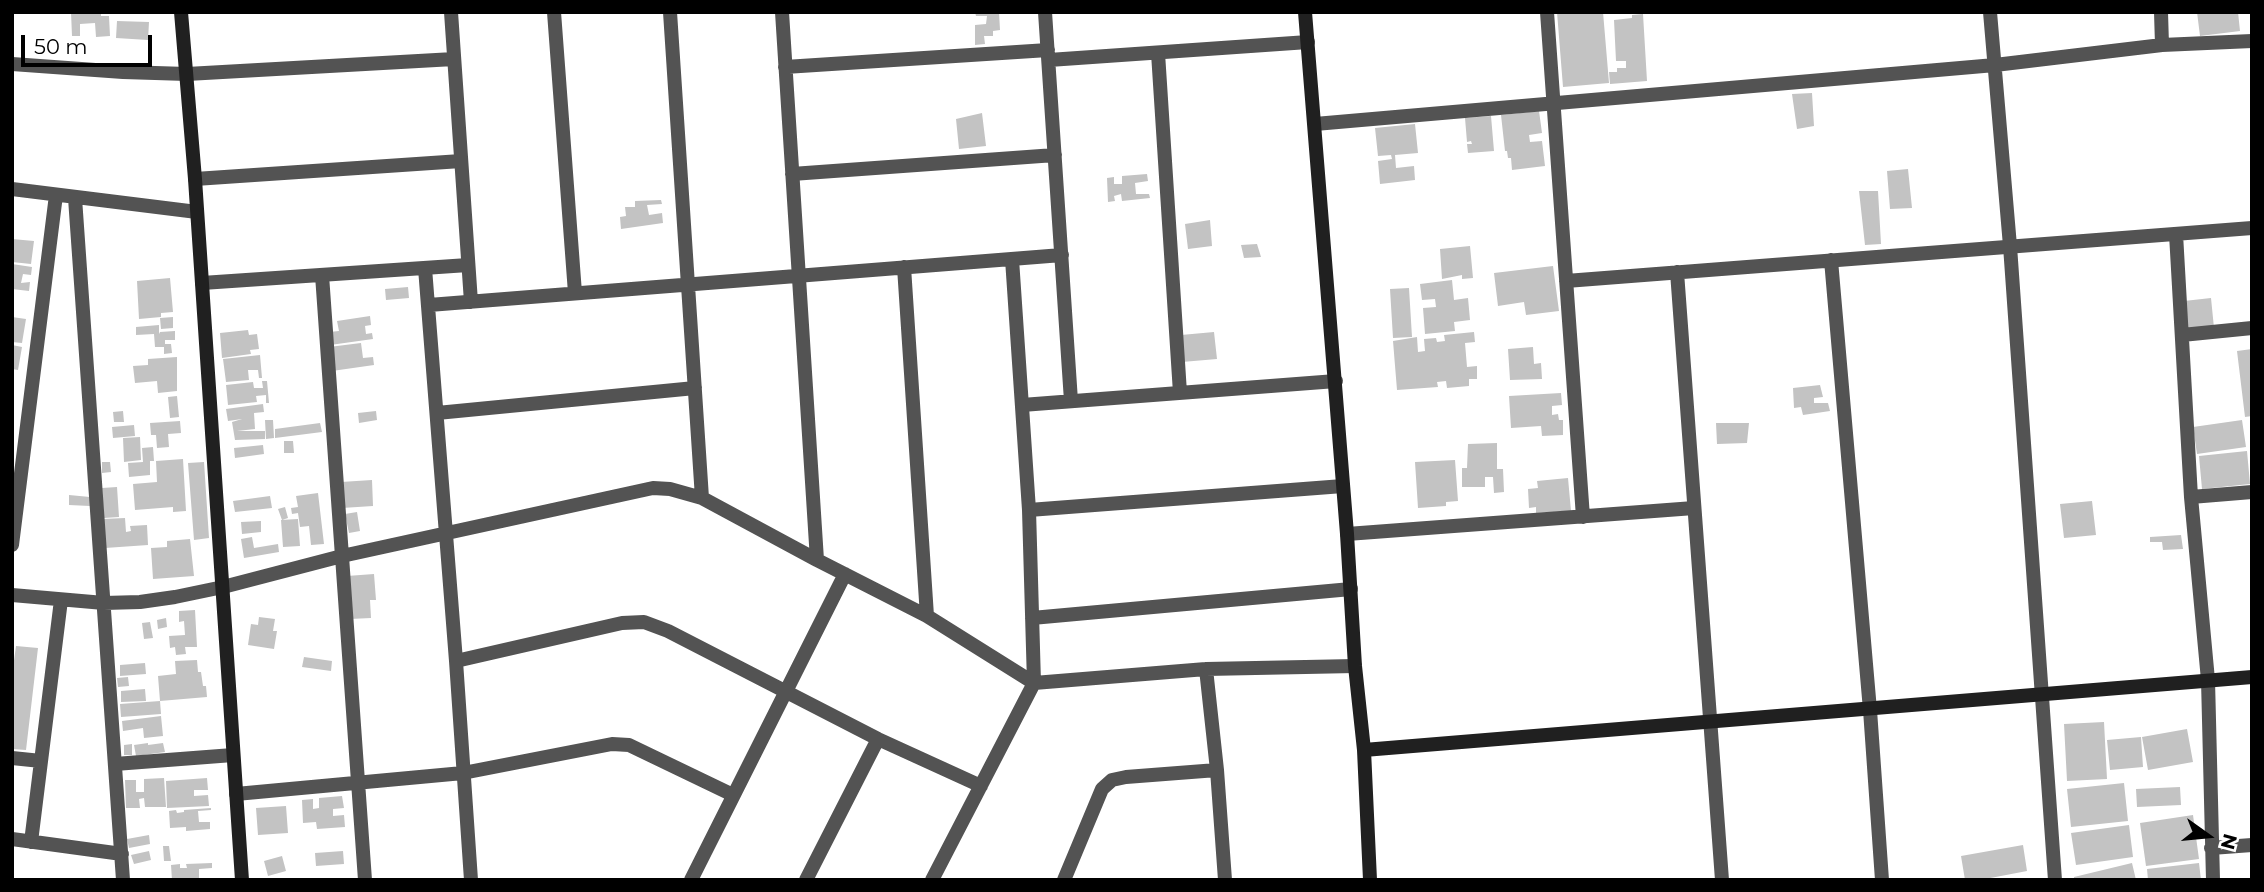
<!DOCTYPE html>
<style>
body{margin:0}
#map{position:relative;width:2264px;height:892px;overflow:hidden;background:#fff;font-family:Montserrat,sans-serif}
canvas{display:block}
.frame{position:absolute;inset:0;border:14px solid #000;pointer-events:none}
.north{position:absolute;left:2173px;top:801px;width:70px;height:70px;-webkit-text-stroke:5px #fff;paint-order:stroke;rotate:105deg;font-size:19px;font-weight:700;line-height:28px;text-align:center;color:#000}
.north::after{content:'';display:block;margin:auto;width:24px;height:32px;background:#000;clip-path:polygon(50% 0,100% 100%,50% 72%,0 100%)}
.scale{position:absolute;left:21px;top:35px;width:131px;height:32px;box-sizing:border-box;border:4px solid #000;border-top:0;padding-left:9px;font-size:21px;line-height:24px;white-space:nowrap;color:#000;-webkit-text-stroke:5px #fff;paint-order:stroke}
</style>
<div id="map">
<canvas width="2264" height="892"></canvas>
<div class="frame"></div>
<div class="north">N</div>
<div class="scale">50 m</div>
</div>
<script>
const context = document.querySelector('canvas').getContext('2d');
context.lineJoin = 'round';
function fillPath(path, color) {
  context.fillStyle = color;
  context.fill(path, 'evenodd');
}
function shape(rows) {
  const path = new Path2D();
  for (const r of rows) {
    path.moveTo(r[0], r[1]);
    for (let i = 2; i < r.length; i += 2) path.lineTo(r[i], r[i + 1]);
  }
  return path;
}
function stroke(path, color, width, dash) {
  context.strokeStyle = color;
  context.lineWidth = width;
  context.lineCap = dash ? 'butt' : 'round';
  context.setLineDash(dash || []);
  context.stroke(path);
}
fillPath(shape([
 [71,12,101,12,101,16,109,16,110,36,96,37,95,23,80,24,80,36,72,36],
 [975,12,999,12,1000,30,993,31,993,36,984,36,985,44,975,45,975,25,986,24,987,16,976,16],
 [1557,12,1603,12,1609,83,1563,87],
 [2197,12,2238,12,2240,31,2200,36],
 [1643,14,1647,81,1610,84,1609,72,1617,72,1617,68,1626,68,1626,61,1616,61,1614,20,1632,18,1632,15],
 [117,21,149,22,148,40,116,38],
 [1812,93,1814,126,1797,129,1792,94],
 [1539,111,1542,133,1529,135,1530,142,1542,141,1545,166,1512,170,1511,158,1508,158,1507,151,1505,151,1501,115],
 [982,113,986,146,959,149,956,119],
 [1491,116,1494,151,1468,153,1467,144,1472,144,1471,141,1467,142,1465,118],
 [1415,124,1418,153,1395,155,1396,168,1414,166,1415,180,1380,184,1378,161,1392,159,1391,155,1378,156,1375,128],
 [1908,169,1912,208,1890,209,1887,171],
 [1147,174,1148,181,1135,183,1136,194,1149,194,1150,198,1122,201,1121,194,1114,196,1115,201,1108,202,1107,178,1114,177,1114,184,1122,184,1122,176],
 [1859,191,1878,191,1881,244,1865,245],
 [661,200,662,204,647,205,649,215,662,213,663,223,621,229,620,217,626,216,625,207,635,207,635,201],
 [1210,220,1212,246,1188,249,1185,224],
 [12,239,34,241,31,264,12,262],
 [1257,244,1261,257,1244,258,1241,245],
 [1470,246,1473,278,1462,279,1462,275,1442,279,1440,249],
 [12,264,32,267,31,275,23,274,21,283,30,282,29,291,12,289],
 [1553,266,1559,311,1526,315,1524,302,1498,306,1494,273],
 [170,278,173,312,161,313,161,317,139,319,137,281],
 [1452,280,1454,300,1468,298,1470,320,1454,322,1455,331,1425,334,1423,308,1436,307,1435,299,1422,300,1420,284],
 [408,287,409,298,386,300,385,289],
 [1409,288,1412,337,1393,338,1390,289],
 [2211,298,2214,328,2188,331,2184,301],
 [370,316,371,325,365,326,366,334,372,333,373,339,330,345,329,332,339,331,337,321],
 [12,317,26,319,22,343,12,342],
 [173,317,173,328,161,329,160,318],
 [159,325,159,334,160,332,175,331,175,340,165,340,165,344,171,344,172,353,164,354,164,347,155,347,154,334,136,335,136,327],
 [248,330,249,335,257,334,259,349,250,350,251,354,222,358,220,333],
 [1214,332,1217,359,1182,362,1181,335],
 [1474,332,1475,342,1465,343,1467,367,1477,366,1477,379,1469,379,1469,386,1447,388,1446,381,1437,382,1438,387,1397,390,1393,341,1417,337,1418,352,1425,351,1424,339,1436,338,1437,342,1445,341,1444,335],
 [361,343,363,358,373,357,374,365,332,371,329,347],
 [12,345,22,347,18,370,12,369],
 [1533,347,1534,364,1541,363,1542,379,1510,380,1508,349],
 [2252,349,2252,416,2245,417,2237,351],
 [260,355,262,378,259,378,258,370,248,370,249,380,226,382,223,359],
 [177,357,177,391,158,393,157,381,135,383,133,366,148,365,148,359],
 [262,381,267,381,269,403,266,403,266,395,256,396,257,402,228,405,226,385,253,382,254,388,263,388],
 [1820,385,1823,397,1814,398,1814,403,1828,403,1830,411,1803,415,1801,407,1794,408,1793,388],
 [1561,393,1562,405,1552,406,1552,415,1558,414,1559,420,1563,420,1563,435,1542,436,1541,426,1511,428,1509,396],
 [177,396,179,417,170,418,168,397],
 [263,404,264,412,254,413,255,429,237,431,265,431,265,439,235,440,232,422,242,419,228,421,226,409],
 [123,411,124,422,114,422,113,412],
 [376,411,377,420,359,423,358,413],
 [265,420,273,420,274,438,266,439],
 [2242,420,2246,447,2197,454,2193,427],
 [180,421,181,433,168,434,169,447,157,448,156,435,151,435,150,423],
 [320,423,322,432,275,438,275,429],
 [1716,423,1749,423,1747,443,1717,444],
 [134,425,135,436,113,438,112,427],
 [140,437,141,460,124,462,123,438],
 [284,441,293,441,294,453,284,453],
 [1497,443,1497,469,1503,469,1504,492,1494,493,1493,477,1485,477,1485,487,1462,487,1462,468,1467,468,1468,444],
 [263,445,264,454,235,458,234,448],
 [153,447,154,461,150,461,150,475,129,477,128,463,143,462,142,448],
 [2247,451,2250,484,2202,489,2199,456],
 [183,459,186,511,173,512,173,507,135,510,133,484,157,482,156,461],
 [1455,460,1458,501,1446,502,1446,506,1418,508,1415,462],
 [102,462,110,462,111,472,102,473],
 [204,462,209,538,194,540,188,463],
 [1568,478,1571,511,1536,513,1536,507,1529,508,1528,489,1538,488,1537,481],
 [372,480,373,506,342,508,341,482],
 [117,487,119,517,104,518,102,488],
 [318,493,324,544,311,545,309,526,300,527,298,513,292,514,291,508,298,507,296,496],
 [69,495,90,497,90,506,69,505],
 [270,496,272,508,235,512,233,501],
 [2092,501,2096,535,2064,538,2060,504],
 [285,507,288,518,282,520,278,509],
 [357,512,360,531,349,533,345,514],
 [125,518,126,532,131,531,130,526,147,525,148,545,105,548,103,519],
 [298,519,300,546,283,547,281,520],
 [261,521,261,532,242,534,241,522],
 [2181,535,2183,549,2163,550,2162,542,2150,542,2150,537],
 [252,537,254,548,278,544,279,552,244,558,241,539],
 [190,539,194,576,153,579,151,548,167,547,167,541],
 [374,574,376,600,370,600,371,618,350,619,347,576],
 [195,610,197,647,185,647,186,654,176,655,175,647,170,648,169,636,185,635,184,621,179,622,179,611],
 [259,617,275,619,273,631,277,631,274,649,248,645,251,624,258,625],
 [166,618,167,627,158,629,157,620],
 [150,622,153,638,144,639,142,623],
 [16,646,38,648,26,750,12,749,12,675],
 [304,657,332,661,331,671,302,667],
 [197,660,198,672,201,672,203,686,206,686,207,697,160,701,161,714,121,717,120,704,160,701,158,676,176,674,175,661],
 [145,663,146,674,120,676,120,665],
 [128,677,129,686,118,687,117,678],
 [145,689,146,701,121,702,121,691],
 [161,716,163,736,144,738,143,728,123,731,122,721],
 [2104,722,2107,779,2067,781,2064,724],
 [2187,729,2193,762,2148,770,2142,737],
 [2141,737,2143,767,2110,770,2107,740],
 [148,743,148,745,163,743,165,752,136,756,134,745],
 [132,744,132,755,124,755,124,745],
 [164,778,166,807,145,807,144,798,139,799,140,808,126,808,125,780,136,780,136,792,144,792,144,779],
 [207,778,208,790,194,790,194,796,208,795,209,806,167,808,166,781],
 [2124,783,2128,821,2071,827,2067,789],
 [2180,787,2181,805,2137,807,2136,789],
 [342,796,344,808,333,809,333,816,344,815,345,827,317,829,316,822,303,823,302,800,313,799,313,809,319,808,319,798],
 [286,806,288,833,258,835,256,808],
 [211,808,211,810,198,811,199,822,210,822,210,829,186,831,186,827,170,828,169,811,176,810,177,813,184,812,184,810],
 [2193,815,2199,859,2146,866,2140,823],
 [2129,825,2133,857,2076,865,2071,833],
 [149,835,150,844,129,848,127,839],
 [2023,845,2027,871,1980,880,1965,880,1961,856],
 [163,846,169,846,171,861,164,861],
 [149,851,151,860,134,864,131,855],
 [343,851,344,864,316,866,315,853],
 [282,856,286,871,268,876,264,861],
 [212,863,212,868,199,869,199,880,172,880,171,865,180,864,180,868,187,868,186,864],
 [2132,863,2136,880,2074,880,2074,877],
 [2199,863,2201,880,2148,880,2147,869]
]), '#c3c3c3');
stroke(shape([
 [451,12,471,302],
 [554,12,575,293],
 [670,12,702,498],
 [782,12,817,560],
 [1045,12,1071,401],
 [1547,12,1583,517],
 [1990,12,2010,246,2055,880],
 [2161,12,2162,45],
 [1158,53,1180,393],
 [1049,60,1308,42],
 [12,64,123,72,187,74,454,59],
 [785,67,1048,50],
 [1315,124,1995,65,2162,45,2252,41],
 [792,174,1055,155],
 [195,179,461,161],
 [12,189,197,212],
 [75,198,123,880],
 [2176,234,2191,497,2208,680,2213,880],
 [1831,260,1870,710,1882,880],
 [904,267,927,616],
 [425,268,456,661,471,880],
 [1677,272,1722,880],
 [322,275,365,880],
 [1566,281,2252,228],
 [202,283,468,265],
 [429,305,1062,255],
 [2182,335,2252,328],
 [1022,405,1336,381],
 [437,413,695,388],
 [2191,497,2252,492],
 [1029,510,1343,486],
 [1347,534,1694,508],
 [12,545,56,195],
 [12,595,104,603,140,602,175,597,223,587,342,556,653,488,670,489,702,498,817,560,927,616,1034,683,1206,669,1355,666],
 [1032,618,1351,589],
 [456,661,622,623,644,622,668,631,878,739,981,786],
 [1206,669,1217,770,1225,880],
 [12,758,41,761],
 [115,764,233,755],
 [236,794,463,773,612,744,629,745,733,795],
 [12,839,122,854],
 [31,842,61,600],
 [2211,848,2252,845],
 [691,880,845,574],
 [806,880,878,739],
 [932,880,1034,683,1029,510,1012,259],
 [1064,880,1102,789,1112,780,1126,777,1217,770]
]), '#535353', 14);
stroke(shape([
 [181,12,195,179,242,880],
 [1305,12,1347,534,1355,666,1364,750,1370,880],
 [1364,750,2252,677]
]), '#202020', 14);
</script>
